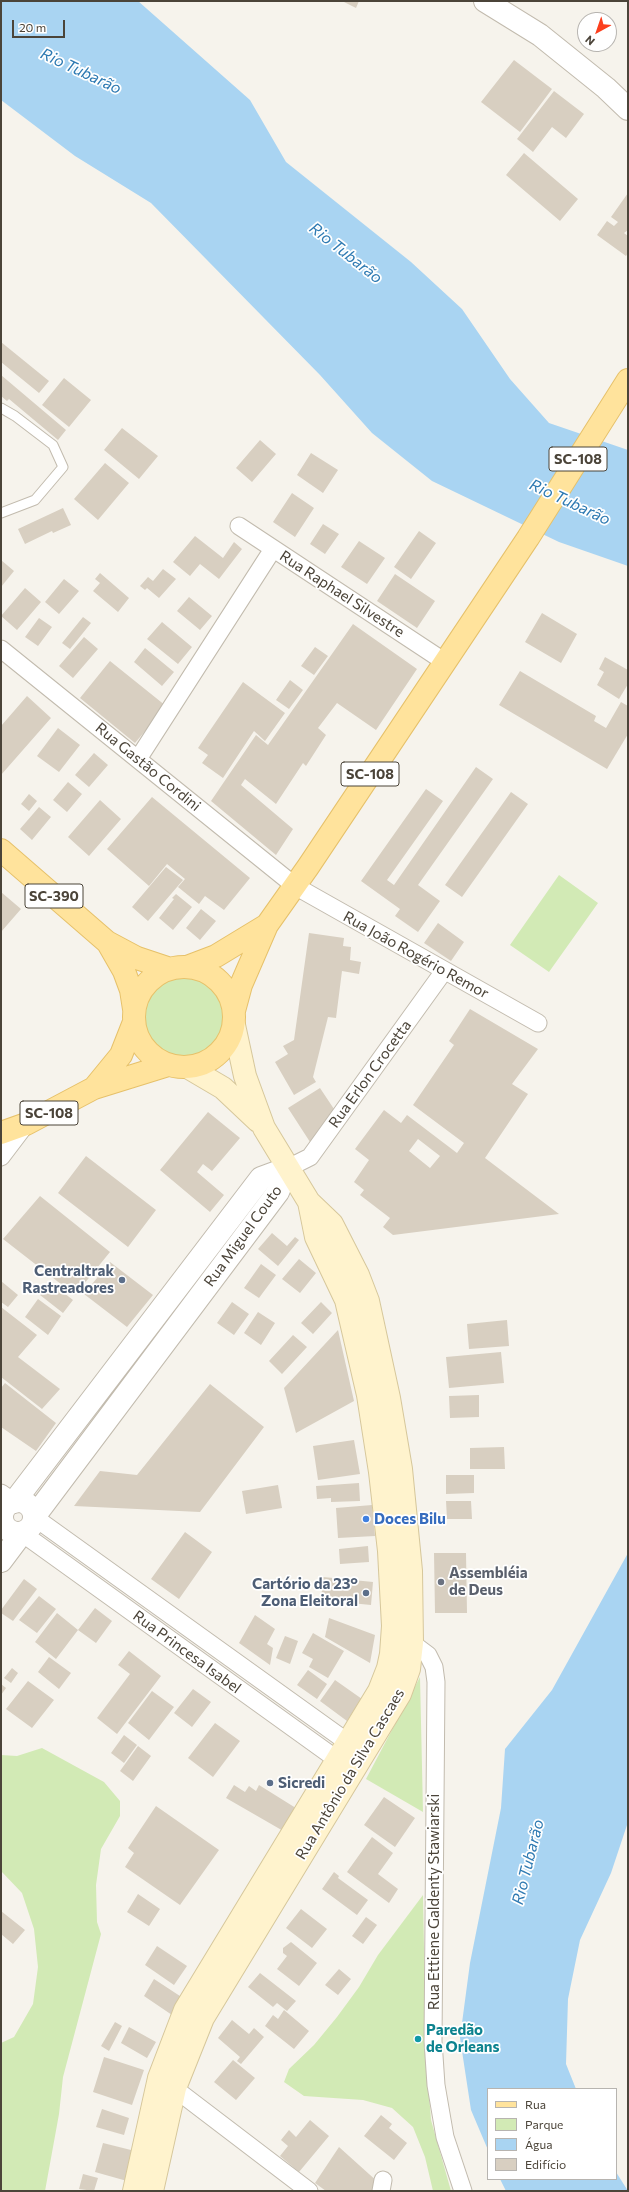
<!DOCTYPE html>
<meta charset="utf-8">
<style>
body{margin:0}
#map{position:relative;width:629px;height:2192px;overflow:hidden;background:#f6f3ec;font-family:Commissioner,sans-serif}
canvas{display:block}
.frame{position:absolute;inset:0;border:2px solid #4b4439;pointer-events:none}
.legend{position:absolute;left:487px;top:2088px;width:130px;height:92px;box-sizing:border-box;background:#fff;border:1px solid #b7b4b0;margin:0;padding:5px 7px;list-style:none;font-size:12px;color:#4b4439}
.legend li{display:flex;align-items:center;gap:8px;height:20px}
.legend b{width:20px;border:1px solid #b7b4b0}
.north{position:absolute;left:577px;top:12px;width:40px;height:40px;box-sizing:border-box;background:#fff;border:1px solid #b7b4b0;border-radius:50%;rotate:220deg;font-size:11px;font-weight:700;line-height:16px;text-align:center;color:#4b4439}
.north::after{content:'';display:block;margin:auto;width:14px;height:18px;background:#fc3f1d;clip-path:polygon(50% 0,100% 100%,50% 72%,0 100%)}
.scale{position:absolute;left:12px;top:20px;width:53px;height:18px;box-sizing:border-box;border:2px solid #4b4439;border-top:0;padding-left:5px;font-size:12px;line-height:14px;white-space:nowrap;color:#4b4439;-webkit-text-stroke:3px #fff;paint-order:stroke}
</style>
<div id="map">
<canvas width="629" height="2192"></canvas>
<div class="frame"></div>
<ul class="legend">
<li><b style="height:5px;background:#ffe39c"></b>Rua</li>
<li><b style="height:11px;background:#d2eab5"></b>Parque</li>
<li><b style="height:11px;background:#a9d4f2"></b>Água</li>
<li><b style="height:11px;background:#d8cfc1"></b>Edifício</li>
</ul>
<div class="north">N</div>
<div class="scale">20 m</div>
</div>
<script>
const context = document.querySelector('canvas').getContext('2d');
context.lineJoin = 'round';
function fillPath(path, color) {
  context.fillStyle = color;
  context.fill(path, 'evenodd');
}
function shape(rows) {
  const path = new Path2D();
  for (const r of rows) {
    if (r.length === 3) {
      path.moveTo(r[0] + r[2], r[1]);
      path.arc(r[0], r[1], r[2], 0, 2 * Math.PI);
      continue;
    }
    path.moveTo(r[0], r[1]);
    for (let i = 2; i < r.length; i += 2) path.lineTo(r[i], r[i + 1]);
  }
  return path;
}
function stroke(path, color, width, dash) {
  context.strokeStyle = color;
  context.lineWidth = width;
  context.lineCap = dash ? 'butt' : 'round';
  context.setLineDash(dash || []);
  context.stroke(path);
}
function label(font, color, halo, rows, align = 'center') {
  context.font = font + ' Commissioner,sans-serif';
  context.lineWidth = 3.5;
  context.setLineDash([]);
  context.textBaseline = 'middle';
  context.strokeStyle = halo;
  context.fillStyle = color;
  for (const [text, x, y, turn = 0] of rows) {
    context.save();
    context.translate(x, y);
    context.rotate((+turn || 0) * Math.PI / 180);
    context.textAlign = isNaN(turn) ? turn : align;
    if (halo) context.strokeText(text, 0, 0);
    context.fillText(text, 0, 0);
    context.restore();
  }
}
fillPath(shape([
 [559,875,598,903,549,972,510,945],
 [185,1018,42],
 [420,1677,423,1812,366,1779],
 [42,1748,104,1782,120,1801,120,1816,101,1849,96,1885,97,1922,101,1934,63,2077,59,2114,45,2191,1,2191,1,2043,14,2037,33,2004,38,1967,34,1929,22,1893,1,1871,1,1755,17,1756],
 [423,1895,426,2054,431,2120,451,2191,433,2191,425,2157,413,2127,392,2108,363,2100,304,2096,284,2082,289,2069,314,2045,337,2017,359,1987,378,1955]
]), '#d2eab5');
fillPath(shape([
 [1,1,138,1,250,100,286,162,411,262,462,309,510,379,549,423,628,450,628,566,559,542,432,481,372,433,320,375,151,203,75,156,1,100],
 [628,1553,628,1822,611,1873,580,1940,568,1999,566,2064,576,2089,488,2089,488,2150,471,2110,460,2038,470,1963,501,1808,505,1749,552,1690],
 [616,2172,628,2191,506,2191,500,2179,616,2179]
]), '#a9d4f2');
fillPath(shape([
 [342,1,359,1,356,8],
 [514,60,552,89,520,132,481,102],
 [554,91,584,114,566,138,552,127,533,152,517,139],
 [524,153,578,199,560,221,506,175],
 [628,193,628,230,624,233,628,236,628,253,626,256,597,235,607,221,614,226,618,222,611,217],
 [1,342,49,381,39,393,1,362],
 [1,375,66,430,58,440,9,399,7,401,1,396],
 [64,378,91,400,69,427,42,405],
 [122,428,158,456,139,479,104,450],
 [260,440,276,454,252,482,236,468],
 [311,453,338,470,323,493,297,475],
 [105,463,129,483,98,520,74,499],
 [292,493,314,508,295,537,273,522],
 [63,508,71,525,53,533,52,531,25,544,18,529],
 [323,524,339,534,325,554,310,544],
 [419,531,436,543,411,579,394,567],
 [195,536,223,558,234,542,242,549,219,579,200,564,190,576,173,562],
 [359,541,385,558,367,584,341,567],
 [1,560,14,571,1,587],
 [163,569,176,579,159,598,147,588,145,590,140,586,148,577,153,581],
 [100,573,129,598,118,612,93,591,100,583,95,579],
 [395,574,435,601,417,628,377,601],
 [64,579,79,591,59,614,45,602],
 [25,588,41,602,17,630,1,616],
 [189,597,212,616,200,630,177,611],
 [542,613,577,634,561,663,525,642],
 [83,617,91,623,70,649,62,643],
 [39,618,52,627,38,646,25,637],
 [162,622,192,647,178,664,147,639],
 [353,624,417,669,376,730,337,703,318,728,326,735,306,766,303,763,276,804,245,779,241,785,293,829,276,855,211,801,256,735,268,745],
 [84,637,98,649,73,678,59,666],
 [315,647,328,656,314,675,301,666],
 [145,648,174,672,162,686,134,662],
 [605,657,628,670,628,684,619,699,597,685,604,672,599,669],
 [110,661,166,706,135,743,80,698],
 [520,671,596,716,594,721,606,728,621,702,628,706,628,734,607,769,499,705],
 [290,680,303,690,289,709,276,700],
 [243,682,285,713,265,741,254,731,223,778,202,763,208,755,198,748],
 [27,696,51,718,1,775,1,726],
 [58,728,80,745,59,772,37,756],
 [94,753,108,765,89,787,75,775],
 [476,767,493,779,418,885,440,901,418,932,395,916,400,909,361,881,426,789,443,801,387,880,394,885],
 [68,782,82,794,67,812,53,800],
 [511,792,528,804,462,897,445,885],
 [29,794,37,801,29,811,21,804],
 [152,797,250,878,224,910,205,896,199,904,178,887,185,879,167,864,149,886,107,849],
 [100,800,121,819,89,856,68,837],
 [39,807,51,817,32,840,20,829],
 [166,867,183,880,148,921,132,907],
 [1,892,21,909,1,932],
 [176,894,192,907,173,930,159,918,174,899,172,898],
 [201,909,216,921,200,940,186,928],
 [438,923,464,942,451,961,424,943],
 [309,933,344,938,343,946,351,947,350,960,361,962,359,974,342,971,336,1018,328,1017,313,1077,316,1082,294,1095,275,1062,288,1054,283,1046,294,1040],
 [470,1009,538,1049,512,1084,528,1094,485,1158,559,1214,393,1235,383,1227,390,1218,360,1195,364,1190,354,1182,369,1160,355,1149,384,1110,401,1123,407,1115,457,1153,464,1143,413,1105,454,1045,449,1041],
 [418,1139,440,1156,430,1168,409,1151],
 [320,1088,334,1109,310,1142,288,1108],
 [208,1112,240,1138,212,1171,203,1164,197,1172,224,1195,210,1212,160,1170],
 [86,1156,156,1210,128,1247,58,1193],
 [40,1196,110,1252,75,1295,3,1239],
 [272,1233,287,1246,295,1237,299,1240,278,1266,258,1249],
 [299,1259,316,1273,300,1293,282,1279],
 [110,1262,153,1295,127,1327,84,1294],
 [261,1264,276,1275,259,1298,244,1288],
 [1,1281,18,1295,8,1307,1,1302],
 [50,1282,73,1300,63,1313,40,1295],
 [38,1299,61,1316,48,1335,25,1317],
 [232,1302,249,1314,234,1335,217,1323],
 [321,1302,332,1313,313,1334,301,1323],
 [1,1307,37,1335,18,1357,60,1389,42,1409,1,1377],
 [258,1312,275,1323,261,1345,244,1333],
 [507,1320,509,1346,469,1349,467,1324],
 [338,1330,354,1401,296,1433,284,1388],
 [293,1335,307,1347,282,1374,269,1361],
 [501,1352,504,1383,449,1388,446,1357],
 [5,1383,56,1423,36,1451,1,1427,1,1388],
 [210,1384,264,1427,200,1512,74,1506,100,1471,137,1475],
 [479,1395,479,1417,450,1418,449,1396],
 [354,1440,360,1474,318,1480,313,1446],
 [504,1447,505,1469,470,1469,470,1448],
 [446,1475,474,1475,474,1493,446,1494],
 [359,1483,360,1501,331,1502,331,1498,317,1499,316,1486],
 [278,1485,282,1508,246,1514,242,1491],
 [446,1501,471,1501,472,1519,447,1519],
 [372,1505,375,1536,338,1538,336,1508],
 [185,1532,212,1552,179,1599,151,1579],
 [368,1546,369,1562,340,1564,339,1549],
 [434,1553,466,1553,467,1613,435,1613],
 [323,1577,373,1582,371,1605,321,1600],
 [24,1579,37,1589,13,1621,1,1613,1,1610],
 [39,1596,56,1609,37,1633,19,1620],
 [95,1608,112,1621,96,1643,78,1630],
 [57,1613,78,1630,56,1659,35,1642],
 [255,1615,275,1629,267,1644,273,1648,270,1665,239,1643],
 [329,1618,375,1635,370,1663,325,1637],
 [313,1633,344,1651,328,1678,309,1667,313,1659,302,1653],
 [285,1636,298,1641,290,1664,276,1658],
 [129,1651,161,1676,117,1734,97,1718,130,1674,118,1665],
 [49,1657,71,1673,59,1689,38,1672],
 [12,1668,18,1673,11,1683,4,1678],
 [308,1670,327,1684,317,1699,297,1685],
 [335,1680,362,1699,347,1721,320,1701],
 [28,1681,54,1700,32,1728,6,1709],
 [1,1684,6,1688,1,1695],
 [193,1689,211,1702,192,1727,174,1713],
 [152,1691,174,1707,149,1740,128,1723],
 [215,1723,240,1741,213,1777,188,1758],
 [124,1735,137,1745,124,1763,111,1753],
 [138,1746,151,1756,133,1781,120,1771],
 [234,1785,245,1792,249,1786,256,1791,259,1785,299,1810,285,1832,226,1798],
 [384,1797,415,1818,395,1847,364,1825],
 [156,1806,219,1850,180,1905,125,1867,134,1853,128,1848],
 [372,1837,393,1853,378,1874,398,1889,389,1903,347,1872],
 [334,1872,339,1876,338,1878,368,1900,357,1915,322,1889],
 [138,1894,160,1909,149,1926,127,1912],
 [301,1909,327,1929,312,1948,286,1928],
 [1,1911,25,1930,13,1944,1,1934],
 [366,1917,377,1925,363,1944,352,1936],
 [291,1942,317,1963,299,1986,277,1969,287,1956,283,1953,283,1948],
 [157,1946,187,1966,174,1985,145,1965],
 [339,1969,351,1979,338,1995,325,1985],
 [260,1973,296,2001,287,2011,277,2003,273,2007,248,1987],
 [154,1979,183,1998,172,2015,144,1996],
 [284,2010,309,2031,294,2049,265,2026,273,2015,278,2019],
 [232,2020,249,2034,254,2028,264,2037,241,2064,237,2061,240,2057,218,2038],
 [115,2022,122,2026,109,2051,101,2046],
 [129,2027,156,2042,147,2058,121,2043],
 [104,2057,144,2070,132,2105,93,2092],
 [233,2060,255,2078,236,2100,214,2082],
 [102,2109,129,2118,124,2135,96,2127],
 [381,2115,392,2124,389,2128,407,2143,394,2160,364,2136],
 [310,2120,329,2136,299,2172,280,2156,288,2146,281,2140,289,2130,296,2137],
 [103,2143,135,2151,127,2181,95,2172],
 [339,2147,379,2183,373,2191,326,2191,315,2183],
 [83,2174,98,2178,94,2191,79,2189]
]), '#d8cfc1');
const service = shape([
 [1,408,15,416,53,445,63,467,35,500,1,513]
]);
const minor = shape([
 [239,526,445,662],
 [1,649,295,886,538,1023],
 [138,759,273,549],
 [1,1157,26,1124],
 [288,1168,310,1157,444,971],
 [1,1493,14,1502],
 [34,1517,357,1749],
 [1,1518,2,1519],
 [22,1533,346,1766],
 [412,1643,428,1655,434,1667,436,1682,433,2041,436,2085,445,2137,463,2191],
 [166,2082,309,2191],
 [381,2191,383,2180]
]);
const tertiary = shape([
 [485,1,540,35,606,88,628,109],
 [18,1517,16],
 [14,1502,261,1178,288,1168],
 [34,1517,278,1192,288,1168],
 [1,1561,22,1533]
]);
const secondary = shape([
 [189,1068,223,1088,258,1121],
 [134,2191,159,2078,185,2010,379,1691,388,1668,391,1654,393,1626,389,1551,380,1472,368,1395,346,1300,316,1237,309,1202],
 [152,2191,175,2088,203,2018,400,1694,409,1669,412,1643,411,1571,401,1469,389,1398,368,1301,358,1275,332,1224,309,1202,264,1128,245,1076,234,1025]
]);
const primary = shape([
 [1,850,107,942,137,958,170,969],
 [108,943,124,971,131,990,134,1009],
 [187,967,216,956,267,925],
 [184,1017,50],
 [234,1011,241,985,267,925,308,867,528,538,628,380],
 [94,1088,121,1055,134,1022],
 [1,1133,26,1124,94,1088,168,1065]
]);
stroke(service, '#c2bbae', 11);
stroke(minor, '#c2bbae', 19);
stroke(tertiary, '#c2bbae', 24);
stroke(secondary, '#d6c79b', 24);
stroke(primary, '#e6c16a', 24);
stroke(service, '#fff', 9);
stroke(minor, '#fff', 17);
stroke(tertiary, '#fff', 22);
stroke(secondary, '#fff3cd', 22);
stroke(primary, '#ffe39c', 22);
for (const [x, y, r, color] of [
 [122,1280,4,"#5c6f8a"],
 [366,1519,4,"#3f7fe0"],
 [441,1582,4,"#6b7280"],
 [366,1593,4,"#5c6f8a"],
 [270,1783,4,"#5c6f8a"],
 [418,2039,4,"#0f9aa8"]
]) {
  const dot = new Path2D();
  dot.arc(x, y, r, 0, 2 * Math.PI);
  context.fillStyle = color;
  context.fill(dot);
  stroke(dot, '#fff', 1.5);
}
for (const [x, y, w] of [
 [578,459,58],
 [370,774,58],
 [54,896,58],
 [49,1113,58]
]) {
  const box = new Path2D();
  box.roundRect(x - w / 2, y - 12, w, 24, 3);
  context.fillStyle = '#fff';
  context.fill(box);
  stroke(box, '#4b4439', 1);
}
label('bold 14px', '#4b4439', null, [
 ["SC-108",578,459],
 ["SC-108",370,774],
 ["SC-390",54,896],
 ["SC-108",49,1113]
]);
label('15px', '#4b4439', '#fff', [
 ["Rua Raphael Silvestre",342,594,33],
 ["Rua Gastão Cordini",148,767,39],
 ["Rua João Rogério Remor",416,955,29],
 ["Rua Erlon Crocetta",370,1074,-54],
 ["Rua Miguel Couto",243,1236,-54],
 ["Rua Princesa Isabel",187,1652,36],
 ["Rua Antônio da Silva Cascaes",350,1774,-59],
 ["Rua Ettiene Galdenty Stawiarski",434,1902,-90]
]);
label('bold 15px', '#4e5e75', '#fff', [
 ["Centraltrak",114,1271],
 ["Rastreadores",114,1288],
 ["Cartório da 23°",358,1584],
 ["Zona Eleitoral",358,1601],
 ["Sicredi",278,1783,"left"]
], 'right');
label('bold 15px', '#366cbe', '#fff', [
 ["Doces Bilu",374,1519]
], 'left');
label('bold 15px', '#5b616d', '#fff', [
 ["Assembléia",449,1573],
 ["de Deus",449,1590]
], 'left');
label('bold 15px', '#0d838f', '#fff', [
 ["Paredão",426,2030],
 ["de Orleans",426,2047]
], 'left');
label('italic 16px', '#2e7ab2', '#fff', [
 ["Rio Tubarão",81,71,25],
 ["Rio Tubarão",346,253,38],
 ["Rio Tubarão",570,502,25],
 ["Rio Tubarão",528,1862,-76]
]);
</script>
